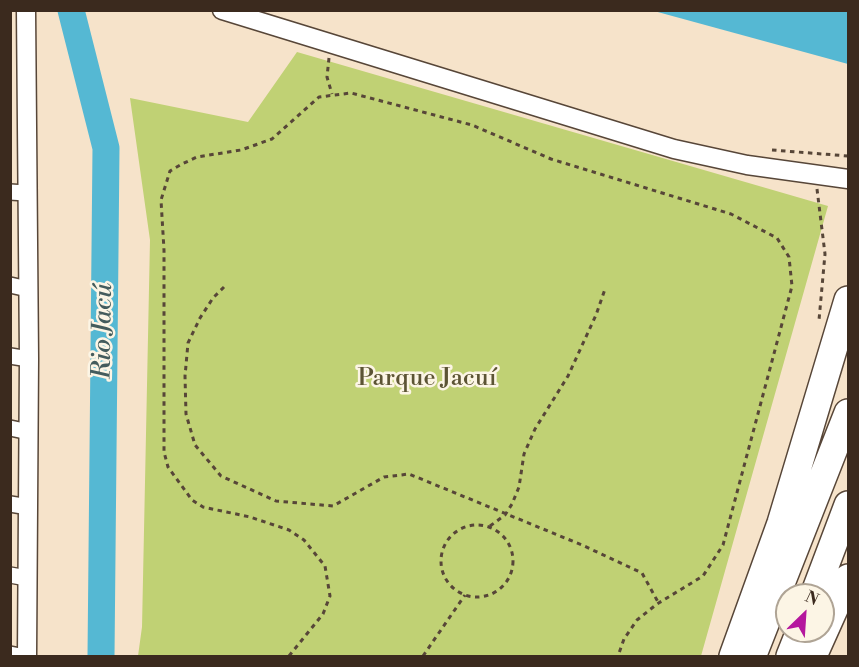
<!DOCTYPE html>
<meta charset="utf-8">
<style>
body{margin:0}
#map{position:relative;width:859px;height:667px;overflow:hidden;background:#f6e3ca;font-family:"Libre Bodoni",serif}
canvas{display:block}
.frame{position:absolute;inset:0;border:12px solid #3b2a1e;pointer-events:none}
.north{position:absolute;left:775px;top:583px;width:60px;height:60px;box-sizing:border-box;background:#fcf5e5;border:2px solid #afa495;border-radius:50%;rotate:25deg;font-size:16px;font-weight:700;line-height:24px;text-align:center;color:#3b2a1e}
.north::after{content:'';display:block;margin:auto;width:21px;height:27px;background:#b5179e;clip-path:polygon(50% 0,100% 100%,50% 72%,0 100%)}
</style>
<div id="map">
<canvas width="859" height="667"></canvas>
<div class="frame"></div>
<div class="north">N</div>
</div>
<script>
const context = document.querySelector('canvas').getContext('2d');
context.lineJoin = 'round';
function fillPath(path, color) {
  context.fillStyle = color;
  context.fill(path, 'evenodd');
}
function shape(rows) {
  const path = new Path2D();
  for (const r of rows) {
    if (r.length === 3) {
      path.moveTo(r[0] + r[2], r[1]);
      path.arc(r[0], r[1], r[2], 0, 2 * Math.PI);
      continue;
    }
    path.moveTo(r[0], r[1]);
    for (let i = 2; i < r.length; i += 2) path.lineTo(r[i], r[i + 1]);
  }
  return path;
}
function stroke(path, color, width, dash) {
  context.strokeStyle = color;
  context.lineWidth = width;
  context.lineCap = dash ? 'butt' : 'round';
  context.setLineDash(dash || []);
  context.stroke(path);
}
function label(font, color, halo, rows, align = 'center') {
  context.font = font + ' "Libre Bodoni",serif';
  context.lineWidth = 5;
  context.setLineDash([]);
  context.textBaseline = 'middle';
  context.strokeStyle = halo;
  context.fillStyle = color;
  for (const [text, x, y, turn = 0] of rows) {
    context.save();
    context.translate(x, y);
    context.rotate((+turn || 0) * Math.PI / 180);
    context.textAlign = isNaN(turn) ? turn : align;
    if (halo) context.strokeText(text, 0, 0);
    context.fillText(text, 0, 0);
    context.restore();
  }
}
fillPath(shape([
 [297,52,828,206,701,656,138,656,142,627,150,240,130,98,248,122]
]), '#c0d174');
fillPath(shape([
 [654,11,848,11,848,64]
]), '#55b8d3');
stroke(shape([
 [71,10,106,148,101,656]
]), '#55b8d3', 27);
const minor = shape([
 [10,192,26,193],
 [10,285,28,289],
 [10,356,29,359],
 [10,428,29,432],
 [10,504,29,507],
 [10,575,27,578],
 [10,654,20,656]
]);
const tertiary = shape([
 [26,10,29,359,27,656],
 [222,10,674,149,747,165,848,179]
]);
const motorway = shape([
 [814,595,848,505],
 [754,652,848,413],
 [733,656,781,523,848,300],
 [790,656,800,631],
 [813,656,848,578]
]);
stroke(minor, '#574638', 18);
stroke(tertiary, '#574638', 21);
stroke(motorway, '#574638', 30);
stroke(shape([
 [329,58,327,77,332,94],
 [772,150,848,156],
 [817,189,825,254,819,320],
 [224,287,213,298,200,318,188,343,185,376,186,414,195,445,221,476,276,501,333,506,384,477,409,474,582,545,642,573,658,602],
 [477,561,36],
 [490,526,505,515,512,504,519,487,524,454,535,429,568,376,596,315,605,289],
 [289,656,323,614,330,596,325,566,304,540,289,530,250,517,203,507,192,500,168,467,164,452,164,250,161,200,170,171,182,164,197,157,241,150,272,139,319,97,351,93,472,125,551,159,731,214,777,238,789,257,792,286,723,545,703,576,657,604,637,620,624,639,618,656],
 [423,656,465,595]
]), '#574638', 3, [4.5, 4.5]);
stroke(minor, '#fff', 15);
stroke(tertiary, '#fff', 18);
stroke(motorway, '#fff', 27);
label('24px', '#5c5434', '#fcf5e5', [
 ["Parque Jacuí",427,379]
]);
label('italic 26px', '#445c5d', '#fcf5e5', [
 ["Rio Jacú",104,331,-89]
]);
</script>
